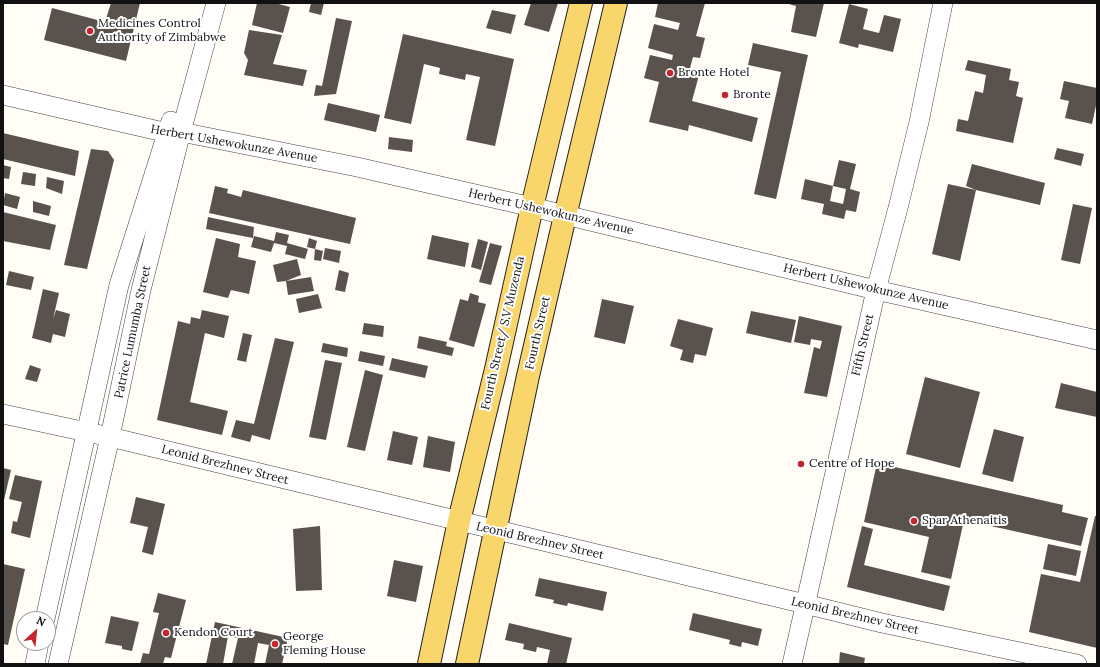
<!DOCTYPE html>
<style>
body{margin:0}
#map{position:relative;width:1100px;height:667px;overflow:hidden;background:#fffdf5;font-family:Lora,serif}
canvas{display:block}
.frame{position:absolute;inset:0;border:4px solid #111;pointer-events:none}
.north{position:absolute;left:16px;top:611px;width:40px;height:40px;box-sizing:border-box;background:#fff;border:1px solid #a0a0a0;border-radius:50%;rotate:27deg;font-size:11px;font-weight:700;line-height:16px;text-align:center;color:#111}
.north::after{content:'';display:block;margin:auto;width:14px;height:18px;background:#c4262e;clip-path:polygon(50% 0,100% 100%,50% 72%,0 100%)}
</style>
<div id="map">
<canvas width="1100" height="667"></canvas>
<div class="frame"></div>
<div class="north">N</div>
</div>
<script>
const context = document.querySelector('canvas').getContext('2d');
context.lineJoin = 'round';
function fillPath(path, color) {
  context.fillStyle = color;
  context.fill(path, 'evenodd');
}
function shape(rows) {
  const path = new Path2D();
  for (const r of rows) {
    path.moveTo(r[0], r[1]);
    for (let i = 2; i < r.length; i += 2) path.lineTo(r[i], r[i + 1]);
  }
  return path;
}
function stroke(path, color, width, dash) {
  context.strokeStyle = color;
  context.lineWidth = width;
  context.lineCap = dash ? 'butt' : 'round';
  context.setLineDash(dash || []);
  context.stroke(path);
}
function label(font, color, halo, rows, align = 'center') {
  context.font = font + ' Lora,serif';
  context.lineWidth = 4;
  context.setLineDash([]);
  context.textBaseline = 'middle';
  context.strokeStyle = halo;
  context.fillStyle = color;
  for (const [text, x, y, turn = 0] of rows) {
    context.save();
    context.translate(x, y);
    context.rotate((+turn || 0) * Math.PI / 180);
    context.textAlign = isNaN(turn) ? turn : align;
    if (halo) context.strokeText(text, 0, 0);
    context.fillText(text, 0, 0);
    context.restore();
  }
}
fillPath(shape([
 [111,3,140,3,126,61,44,40,52,8,105,22],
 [257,3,275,3,290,7,283,33,252,25],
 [311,3,324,3,321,15,309,12],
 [531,3,558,3,549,32,524,25],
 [658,3,705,3,696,36,705,38,700,58,693,57,689,72,699,75,692,101,758,118,752,142,689,125,688,131,649,122,659,82,644,78,650,55,672,60,673,55,648,48,654,24,678,30,680,23,655,17],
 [785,3,824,3,816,37,791,32,796,6],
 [849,4,868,9,863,29,879,33,884,15,901,19,893,52,859,44,858,48,839,43],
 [492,10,516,15,511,34,486,28],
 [336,18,352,21,336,94,314,96,316,85,322,86],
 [249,30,282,35,273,64,307,70,303,86,244,75,248,60,244,53],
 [403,34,514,59,495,146,466,140,480,77,466,74,465,80,439,74,440,68,424,64,411,124,384,118],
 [753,43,808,55,776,199,754,194,781,72,748,65],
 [968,60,1011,69,1009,80,1019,82,1016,96,1023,98,1013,143,956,131,958,119,968,121,975,91,983,93,986,75,965,70],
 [1064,81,1097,88,1097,101,1092,124,1065,118,1069,101,1060,99],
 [328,103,380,115,376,132,324,120],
 [3,133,79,151,75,176,3,159],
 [389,137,413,140,412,152,388,149],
 [1057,148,1084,154,1081,166,1054,159],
 [91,149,108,151,114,160,87,269,64,265],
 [839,160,856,164,850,189,860,192,856,212,846,210,844,219,822,214,824,204,801,199,805,179,833,186],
 [833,186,846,189,843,204,830,201],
 [972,164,1045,183,1040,205,976,190,966,186],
 [3,165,11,167,9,179,3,178],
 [23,172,36,174,35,186,21,184],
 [47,177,64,181,62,194,46,188],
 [948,184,976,190,960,261,932,254],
 [215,186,228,189,227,193,241,197,243,190,356,218,350,244,209,213],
 [5,193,20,197,17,209,3,205],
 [33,201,51,206,49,216,33,212],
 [1073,204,1092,208,1080,264,1061,260],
 [3,212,56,225,50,250,3,241],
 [208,217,254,227,253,238,206,229],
 [276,232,289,235,287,243,308,249,305,259,285,254,287,246,274,243,271,252,251,247,254,236,274,241],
 [432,235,469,243,465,267,427,259],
 [216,238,240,244,238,257,256,261,249,294,231,290,228,298,203,292],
 [309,238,317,241,315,249,307,247],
 [478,239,488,242,481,270,471,267],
 [490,243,502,246,491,285,479,282],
 [325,248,341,251,339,263,323,259],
 [315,249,323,251,321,261,314,260],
 [297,259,301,275,286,281,311,277,314,291,288,295,286,281,277,282,273,265],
 [339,270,349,273,345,292,335,290],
 [9,271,34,277,31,290,6,285],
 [43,289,59,293,53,319,56,310,70,314,65,337,53,334,51,343,32,338],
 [470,293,479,296,478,302,486,304,474,347,449,340,460,299,468,301],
 [318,294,322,308,299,313,296,299],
 [602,299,634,306,625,344,594,337],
 [202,310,229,316,224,338,205,333,190,402,228,411,222,435,157,420,178,321,190,324,191,317,200,319],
 [751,311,796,320,791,343,746,333],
 [799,316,842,326,827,397,804,393,814,347,820,349,822,341,811,339,810,345,794,342],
 [678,319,713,328,706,356,695,354,693,363,680,360,683,350,670,346],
 [364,323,384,326,383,337,362,334],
 [243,333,252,335,246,362,237,360],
 [419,336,447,342,446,346,454,348,452,356,417,348],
 [275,338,294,342,270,440,252,435,250,442,231,437,236,420,254,424],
 [323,343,348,348,347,357,321,352],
 [360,351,385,356,383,366,358,361],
 [392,358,428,366,425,378,389,370],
 [325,360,342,363,326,440,309,437],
 [30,365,41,369,37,382,25,379],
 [365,370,383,375,365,451,347,447],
 [925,377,980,392,960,468,906,454],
 [1061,383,1097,392,1097,417,1055,408],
 [994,429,1024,437,1013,482,982,474],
 [393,431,418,437,412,465,387,460],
 [428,436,455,442,450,472,423,467],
 [877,463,1063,505,1062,512,1088,518,1081,546,964,520,951,579,921,572,929,537,864,522],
 [3,468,11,470,4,500,3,500],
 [15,475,42,481,30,538,11,533,13,521,17,522,22,502,9,499],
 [136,497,165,504,153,555,142,552,148,527,130,523],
 [1095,516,1097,516,1097,648,1029,632,1041,574,1080,582],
 [320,526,322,590,296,591,293,529],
 [862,526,873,529,864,565,950,586,944,611,847,587],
 [1048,544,1081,551,1076,576,1043,569],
 [394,560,423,566,416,602,387,596],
 [3,564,25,569,8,645,3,644],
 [539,578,607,592,603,611,568,603,567,606,553,603,554,600,535,596],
 [158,593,186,600,171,658,165,657,163,664,140,664,143,653,149,654,159,613,153,612],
 [693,613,762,629,758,646,742,642,741,647,729,644,730,640,689,630],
 [111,616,139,622,132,651,122,649,122,646,105,643],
 [215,622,288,638,282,664,265,664,269,645,258,643,254,664,232,664,238,638,228,636,223,664,206,664],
 [509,623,572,638,566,664,547,664,550,650,537,647,536,652,523,649,524,644,505,640],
 [840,652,865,658,864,664,839,664]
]), '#5a524d');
const minor = shape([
 [3,95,168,133,181,132,357,167,532,207,876,290,1097,340],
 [3,414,110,437,805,604,882,623,1077,664],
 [45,619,119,285,171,121],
 [35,664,39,643],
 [58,664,110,437,141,290,181,132,216,3],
 [792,664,876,290,898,208,919,122,943,3]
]);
const major = shape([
 [429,664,459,521,496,369,532,207,581,3],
 [467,664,528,376,565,216,616,3]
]);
stroke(minor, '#444', 20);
stroke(major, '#222', 24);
stroke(minor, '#fff', 19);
stroke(major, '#f9d66b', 22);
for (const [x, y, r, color] of [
 [90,31,4,"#c4262e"],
 [670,73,4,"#c4262e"],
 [725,95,4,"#c4262e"],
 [801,464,4,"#c4262e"],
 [914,521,4,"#c4262e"],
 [166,633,4,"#c4262e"],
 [275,644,4,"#c4262e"]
]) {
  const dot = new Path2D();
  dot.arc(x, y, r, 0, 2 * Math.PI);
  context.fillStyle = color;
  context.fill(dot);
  stroke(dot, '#fff', 1.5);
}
label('12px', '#111', '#fff', [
 ["Medicines Control",98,24],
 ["Authority of Zimbabwe",98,38],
 ["Bronte Hotel",678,73],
 ["Bronte",733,95],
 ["Centre of Hope",809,464],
 ["Spar Athenaitis",922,521],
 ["Kendon Court",174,633],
 ["George",283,637],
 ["Fleming House",283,651]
], 'left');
label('12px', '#111', '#fff', [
 ["Herbert Ushewokunze Avenue",234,144,10],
 ["Herbert Ushewokunze Avenue",551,212,13],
 ["Herbert Ushewokunze Avenue",866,287,13],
 ["Patrice Lumumba Street",133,332,-78],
 ["Fourth Street/ S.V Muzenda",503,333,-77],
 ["Fourth Street",538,333,-77],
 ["Fifth Street",863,345,-77],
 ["Leonid Brezhnev Street",225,465,14],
 ["Leonid Brezhnev Street",540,541,13],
 ["Leonid Brezhnev Street",855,616,13]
]);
</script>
